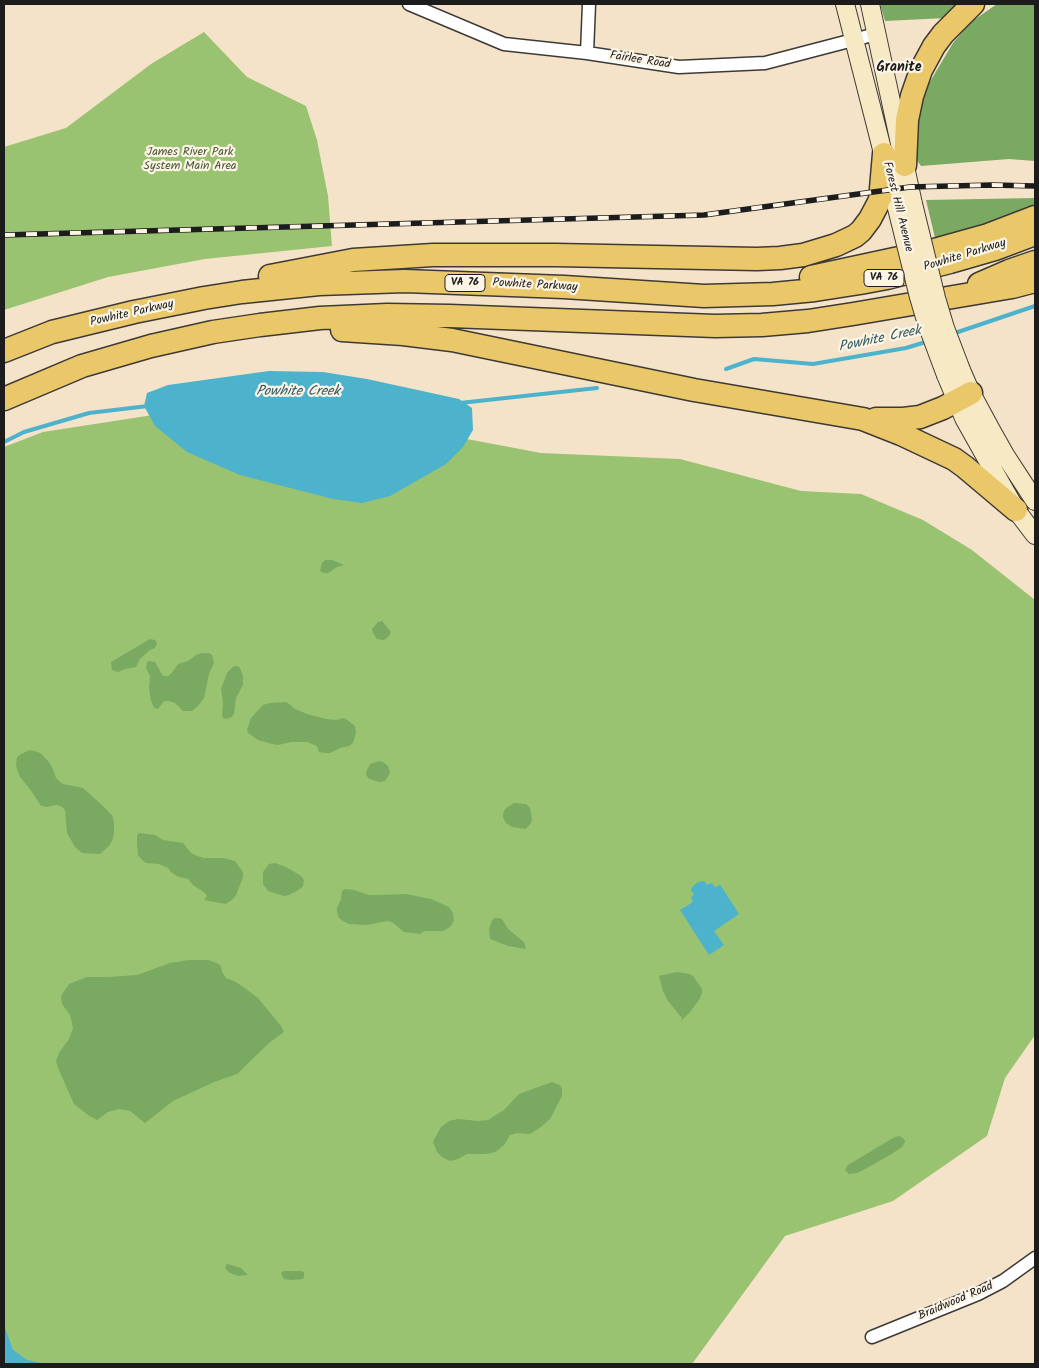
<!DOCTYPE html>
<style>
body{margin:0}
#map{position:relative;width:1039px;height:1368px;overflow:hidden;background:#f5e3c9;font-family:Kalam,sans-serif}
canvas{display:block}
.frame{position:absolute;inset:0;border:5px solid #1c1c1c;pointer-events:none}
</style>
<div id="map">
<canvas width="1039" height="1368"></canvas>
<div class="frame"></div>
</div>
<script>
const context = document.querySelector('canvas').getContext('2d');
context.lineJoin = 'round';
function fillPath(path, color) {
  context.fillStyle = color;
  context.fill(path, 'evenodd');
}
function shape(rows) {
  const path = new Path2D();
  for (const r of rows) {
    path.moveTo(r[0], r[1]);
    for (let i = 2; i < r.length; i += 2) path.lineTo(r[i], r[i + 1]);
  }
  return path;
}
function stroke(path, color, width, dash) {
  context.strokeStyle = color;
  context.lineWidth = width;
  context.lineCap = dash ? 'butt' : 'round';
  context.setLineDash(dash || []);
  context.stroke(path);
}
function label(font, color, halo, rows, align = 'center') {
  context.font = font + ' Kalam,sans-serif';
  context.lineWidth = 4.5;
  context.setLineDash([]);
  context.textBaseline = 'middle';
  context.strokeStyle = halo;
  context.fillStyle = color;
  for (const [text, x, y, turn = 0] of rows) {
    context.save();
    context.translate(x, y);
    context.rotate((+turn || 0) * Math.PI / 180);
    context.textAlign = isNaN(turn) ? turn : align;
    if (halo) context.strokeText(text, 0, 0);
    context.fillText(text, 0, 0);
    context.restore();
  }
}
fillPath(shape([
 [204,32,247,77,306,106,317,140,328,196,332,246,205,259,108,277,4,310,4,147,66,128,151,64],
 [153,415,382,423,541,453,680,459,801,491,861,494,923,520,972,550,1035,600,1035,1035,1005,1078,987,1136,893,1201,785,1236,692,1364,4,1364,4,447,43,432]
]), '#99c370');
fillPath(shape([
 [880,4,961,4,946,18,885,21],
 [997,4,1035,4,1035,161,1009,159,921,166,915,158,914,128,928,85,953,43,971,22],
 [1035,198,1035,205,1025,212,936,242,926,200],
 [325,560,332,560,344,565,337,567,328,573,324,573,320,571,322,563],
 [382,621,391,632,389,636,384,640,377,639,373,633,372,629,378,622],
 [150,639,155,640,157,643,155,648,150,650,140,659,136,667,125,669,118,672,112,670,111,662],
 [202,653,209,653,212,655,214,663,209,674,204,698,198,706,192,711,183,711,175,703,169,701,164,701,158,709,154,708,151,701,149,689,150,676,146,668,147,662,149,661,155,662,163,676,168,676,172,673,178,664,188,661,196,655],
 [234,666,237,666,240,668,243,676,243,685,236,698,234,714,232,717,226,719,223,718,222,714,223,703,221,689,227,673],
 [286,702,291,705,293,708,307,714,326,719,336,720,344,718,347,720,355,726,356,733,353,743,349,746,340,748,330,753,325,753,319,752,317,746,307,742,292,742,278,745,272,744,258,740,248,733,247,730,251,718,263,705,270,703],
 [30,750,35,751,40,753,49,762,52,767,56,778,60,782,63,784,83,788,102,805,112,815,114,822,114,834,112,841,109,846,100,854,82,853,75,847,67,833,65,810,61,806,56,805,47,807,41,806,30,789,20,777,16,766,17,757,21,754],
 [379,761,383,762,387,765,389,768,390,773,385,781,380,782,369,779,366,775,366,772,370,764],
 [514,803,526,804,530,808,532,819,531,823,526,829,512,827,506,823,503,817,503,814,505,809],
 [139,833,155,835,163,840,183,843,191,853,197,856,204,858,223,858,235,861,243,872,243,877,236,895,233,899,226,904,204,900,207,896,205,893,193,885,188,879,179,877,172,873,168,868,159,864,146,863,142,860,138,855,137,844,137,835],
 [275,863,286,867,301,876,304,880,303,886,300,889,289,895,284,896,268,891,263,884,263,872,269,864],
 [345,889,354,890,369,895,378,895,406,894,431,899,449,907,453,913,454,921,450,927,443,931,424,931,420,934,404,932,392,922,387,921,367,925,349,924,343,921,339,918,337,912,337,908,341,899,342,891],
 [494,918,497,918,502,919,508,929,524,942,526,949,508,946,490,939,489,929,492,921],
 [189,960,208,960,217,963,221,966,222,972,226,978,234,981,242,986,258,998,281,1026,284,1032,269,1043,237,1074,214,1082,173,1101,145,1123,130,1111,119,1109,108,1112,97,1120,88,1115,74,1104,58,1068,56,1061,59,1053,69,1039,73,1028,70,1015,62,1004,61,996,69,984,87,977,109,977,137,975,170,963],
 [677,972,689,974,693,976,702,989,702,993,699,1000,690,1012,681,1021,682,1018,668,1001,663,991,659,976],
 [552,1082,560,1085,562,1089,562,1096,550,1119,541,1127,530,1134,517,1133,510,1135,505,1144,497,1151,492,1153,483,1154,467,1154,458,1159,450,1161,442,1157,437,1152,433,1142,441,1127,449,1121,458,1119,478,1121,488,1120,504,1110,519,1094],
 [899,1136,903,1138,905,1141,904,1144,902,1147,890,1155,865,1169,857,1173,849,1174,845,1170,848,1165,893,1138],
 [227,1264,241,1268,248,1275,239,1276,230,1273,225,1268],
 [284,1271,301,1271,304,1272,304,1277,303,1279,292,1280,284,1279,281,1273]
]), '#7aa962');
fillPath(shape([
 [269,371,323,372,367,379,459,399,472,408,473,430,463,447,446,464,390,496,362,503,333,499,240,475,187,452,155,426,144,406,147,393,168,385],
 [704,881,707,885,712,883,715,887,720,885,721,886,739,914,714,931,724,945,709,955,680,910,693,902,691,897,694,895,691,890,693,886,698,882],
 [4,1325,13,1350,27,1360,47,1364,4,1364]
]), '#4db2cc');
stroke(shape([
 [952,334,1035,306],
 [726,369,754,359,813,364,906,348,929,341],
 [460,403,597,388],
 [4,442,24,432,89,413,148,406]
]), '#4db2cc', 4);
const minor = shape([
 [409,4,504,44,587,53,679,67,765,63,876,34],
 [587,53,589,4],
 [872,1337,978,1294,1003,1281,1035,1258]
]);
const secondary = shape([
 [845,4,897,208],
 [870,4,913,204],
 [961,370,971,393,991,430,1005,455,1035,501],
 [946,375,964,418,1001,484,1016,510,1035,535]
]);
const motorway = shape([
 [905,165,907,120,912,96,921,70,934,46,943,34,973,4],
 [270,276,353,260,433,255,556,255,757,259,780,258,803,255,836,245,855,236,861,231,870,219,880,200,884,154],
 [811,277,927,252,988,235,1035,217],
 [979,284,1009,271,1035,262],
 [342,330,403,334,452,340,694,390,863,419,901,434,954,459,965,467,1016,510],
 [4,351,52,332,134,312,204,298,242,292,319,284,405,281,564,287,704,296,773,294,815,290,860,283,887,278,950,262,995,249,1035,234],
 [4,399,82,366,151,346,213,332,260,325,320,318,387,315,450,316,715,326,762,325,808,321,853,314,1012,287,1035,281],
 [876,419,903,419,920,417,943,408,971,393]
]);
stroke(minor, '#3d3a36', 15);
stroke(secondary, '#3d3a36', 20);
stroke(motorway, '#3d3a36', 25);
stroke(minor, '#fff', 12);
stroke(secondary, '#f7e9c3', 18);
stroke(motorway, '#eac769', 22);
const rail = shape([
 [4,235,704,215,910,187,992,185,1035,186]
]);
stroke(rail, '#1c1c1c', 5.5);
stroke(rail, '#fcf5e5', 4, [11]);
const secondaryBridge = shape([
 [913,204,936,298,945,328,961,370],
 [897,208,919,297,927,324,946,375]
]);
stroke(secondaryBridge, '#3d3a36', 20, []);
stroke(secondaryBridge, '#f7e9c3', 18);
for (const [x, y, w] of [
 [884,278,40],
 [465,283,40]
]) {
  const box = new Path2D();
  box.roundRect(x - w / 2, y - 8.5, w, 17, 4);
  context.fillStyle = '#fcf5e5';
  context.fill(box);
  stroke(box, '#1c1c1c', 1);
}
label('bold 11px', '#1c1c1c', null, [
 ["VA 76",884,278],
 ["VA 76",465,283]
]);
label('12px', '#1c1c1c', '#fcf5e5', [
 ["Fairlee Road",640,61,9],
 ["Forest Hill Avenue",897,207,76],
 ["Powhite Parkway",965,256,-17],
 ["Powhite Parkway",535,286,3],
 ["Powhite Parkway",132,314,-13],
 ["Braidwood Road",956,1302,-23]
]);
label('12px', '#485639', '#fcf5e5', [
 ["James River Park",190,153],
 ["System Main Area",190,167]
]);
label('bold 14px', '#1c1c1c', '#fcf5e5', [
 ["Granite",899,69]
]);
label('italic 14px', '#305862', '#fcf5e5', [
 ["Powhite Creek",880,340,-12],
 ["Powhite Creek",298,393]
]);
</script>
